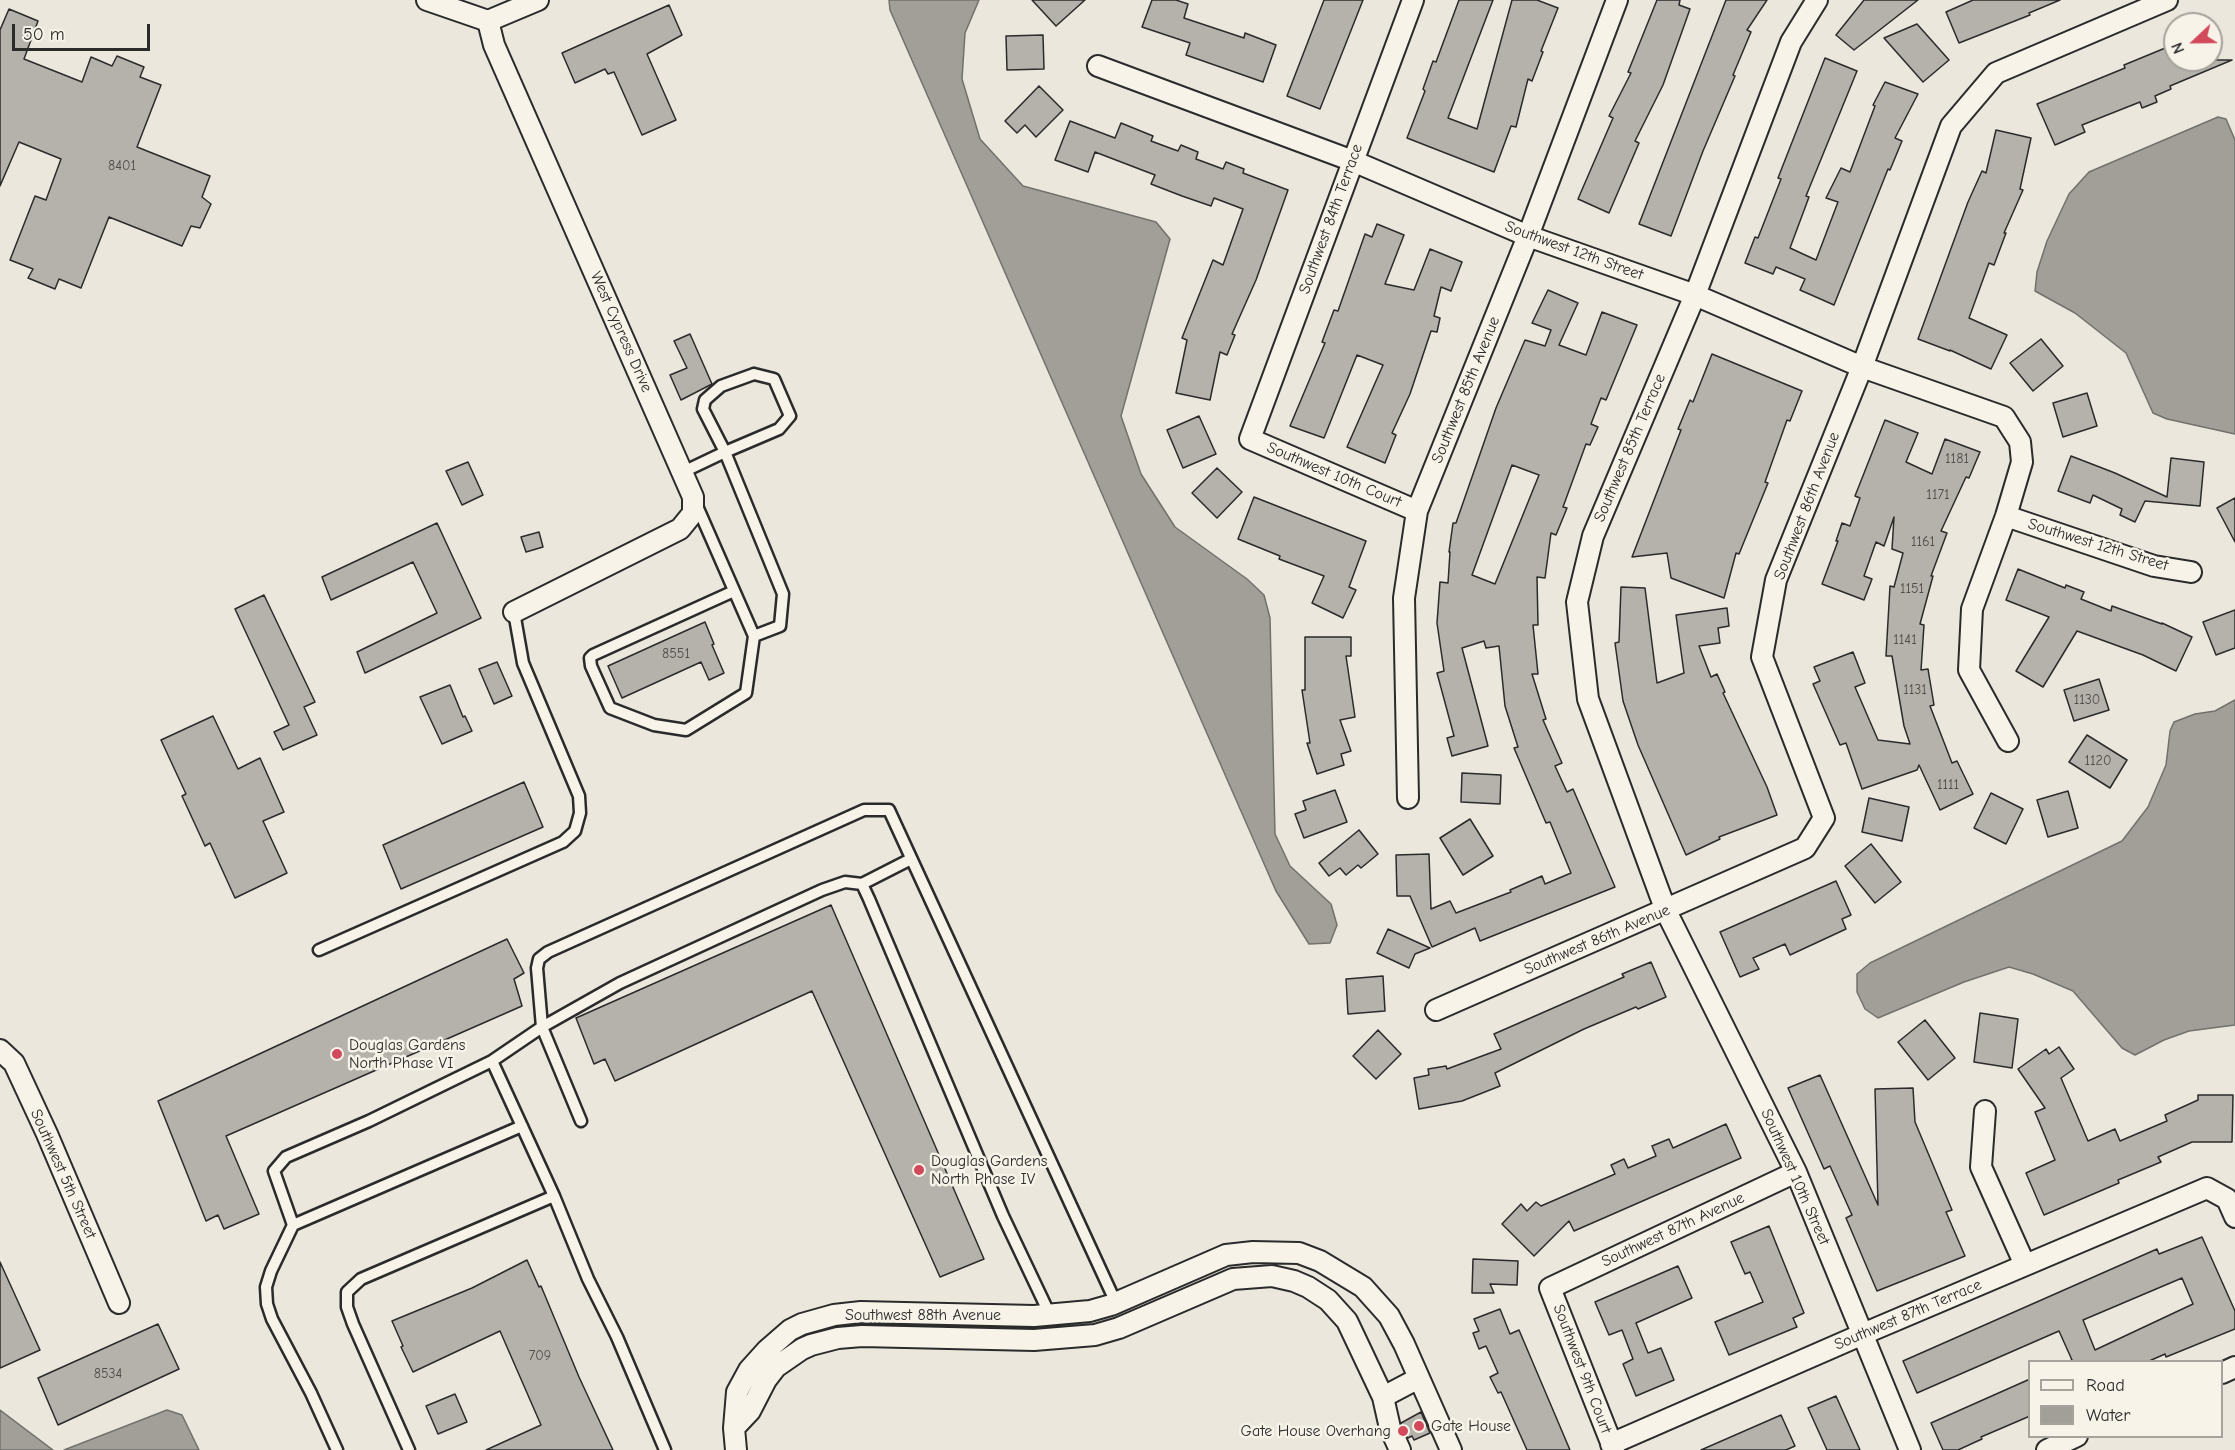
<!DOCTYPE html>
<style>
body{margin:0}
#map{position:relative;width:2235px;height:1450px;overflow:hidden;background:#ebe7dd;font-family:"Comic Neue",sans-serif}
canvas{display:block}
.legend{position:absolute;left:2028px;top:1360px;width:195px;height:78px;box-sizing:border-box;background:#f7f3e8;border:2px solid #a5a39c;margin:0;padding:8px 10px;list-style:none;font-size:18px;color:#2b2b2b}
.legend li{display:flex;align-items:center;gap:12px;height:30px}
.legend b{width:30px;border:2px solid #a5a39c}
.north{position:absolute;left:2163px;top:12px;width:60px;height:60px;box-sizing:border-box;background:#f7f3e8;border:2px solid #a5a39c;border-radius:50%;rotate:248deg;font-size:16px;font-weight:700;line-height:24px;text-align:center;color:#2b2b2b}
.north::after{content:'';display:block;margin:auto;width:21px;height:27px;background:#d1495b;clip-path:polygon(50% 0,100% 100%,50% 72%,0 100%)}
.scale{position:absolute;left:12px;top:24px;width:138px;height:27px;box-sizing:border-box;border:3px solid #2b2b2b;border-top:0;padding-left:8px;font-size:18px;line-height:21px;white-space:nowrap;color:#2b2b2b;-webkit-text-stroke:4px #f7f3e8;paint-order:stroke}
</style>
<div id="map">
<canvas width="2235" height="1450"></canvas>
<ul class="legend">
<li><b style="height:8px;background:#f7f3e8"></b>Road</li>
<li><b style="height:16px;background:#a29f98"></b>Water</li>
</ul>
<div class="north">N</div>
<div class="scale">50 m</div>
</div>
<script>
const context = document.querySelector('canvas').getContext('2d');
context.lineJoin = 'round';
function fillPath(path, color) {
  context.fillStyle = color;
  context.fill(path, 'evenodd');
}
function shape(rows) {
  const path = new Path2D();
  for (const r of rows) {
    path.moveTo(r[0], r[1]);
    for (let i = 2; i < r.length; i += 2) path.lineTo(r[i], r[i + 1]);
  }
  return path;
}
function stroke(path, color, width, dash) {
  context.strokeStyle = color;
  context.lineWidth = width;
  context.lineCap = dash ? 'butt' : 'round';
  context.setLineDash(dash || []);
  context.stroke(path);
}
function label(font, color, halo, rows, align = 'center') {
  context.font = font + ' "Comic Neue",sans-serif';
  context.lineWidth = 5;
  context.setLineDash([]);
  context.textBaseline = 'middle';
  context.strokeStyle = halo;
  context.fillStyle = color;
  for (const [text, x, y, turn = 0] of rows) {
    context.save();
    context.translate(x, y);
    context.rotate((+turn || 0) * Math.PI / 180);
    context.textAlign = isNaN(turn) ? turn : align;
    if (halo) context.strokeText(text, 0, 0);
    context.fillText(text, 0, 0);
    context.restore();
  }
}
const water = shape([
 [889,0,979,0,965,33,962,79,980,139,1023,186,1156,222,1170,239,1121,416,1141,474,1175,527,1247,579,1264,595,1270,618,1275,834,1290,866,1331,904,1337,925,1330,943,1309,944,1276,891,890,10,889,0],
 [2218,117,2226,119,2235,140,2235,434,2167,419,2153,413,2126,353,2075,313,2035,291,2037,272,2047,241,2069,194,2089,172,2218,117],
 [2235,700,2235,1025,2189,1031,2164,1040,2135,1055,2122,1048,2073,991,2033,974,2009,967,1964,982,1878,1018,1865,1009,1857,992,1857,974,1870,963,2122,841,2148,807,2166,765,2170,731,2174,722,2195,714,2215,711,2235,700],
 [0,1410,53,1450,0,1450,0,1410],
 [167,1410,182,1415,199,1450,64,1450,167,1410]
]);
fillPath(water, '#a29f98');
stroke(water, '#72716c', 1.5);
const building = shape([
 [1032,0,1085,0,1056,26,1032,0],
 [1152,0,1176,0,1188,4,1184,18,1244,38,1245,33,1276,45,1263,82,1186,55,1190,43,1142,27,1152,0],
 [1324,0,1363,0,1320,109,1287,96,1324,0],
 [1459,0,1493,0,1448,118,1477,129,1512,0,1537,0,1558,8,1541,51,1543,52,1532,81,1528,79,1516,127,1511,126,1494,172,1407,138,1425,91,1423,89,1433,61,1436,62,1459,0],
 [1657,0,1680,0,1679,5,1690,9,1663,85,1635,141,1639,143,1609,213,1578,199,1613,118,1609,116,1631,73,1628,72,1657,0],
 [1726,0,1767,0,1747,30,1751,32,1733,75,1735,76,1703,151,1671,236,1639,224,1726,0],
 [1864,0,1918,0,1854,50,1836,35,1864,0],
 [1973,0,2060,0,2029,13,2030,15,1959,43,1946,12,1973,0],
 [669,5,682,35,647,54,676,120,642,135,614,72,608,74,605,69,575,83,562,53,669,5],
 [9,9,38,21,24,59,82,82,91,57,112,66,117,56,144,67,140,77,161,85,137,147,210,176,202,197,211,204,200,228,191,226,182,246,109,217,81,288,59,279,55,289,28,278,33,269,10,260,35,196,46,200,61,159,19,142,0,186,0,30,9,9],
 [1917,24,1949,60,1923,82,1884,38,1917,24],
 [1043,35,1044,69,1007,70,1006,36,1043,35],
 [2175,44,2175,60,2232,60,2170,86,2171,89,2155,96,2157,102,2142,108,2140,102,2082,125,2085,132,2055,145,2037,104,2125,68,2124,65,2175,44],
 [1825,58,1857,71,1806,196,1809,197,1790,248,1816,260,1838,202,1826,198,1841,168,1850,172,1875,106,1873,105,1885,82,1918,94,1895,138,1902,141,1890,170,1888,169,1834,305,1800,290,1805,279,1776,267,1773,274,1745,263,1755,237,1758,238,1781,179,1778,178,1825,58],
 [1039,86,1063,110,1036,137,1025,125,1017,133,1005,121,1039,86],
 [1070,121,1115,138,1121,123,1153,136,1151,141,1178,151,1181,145,1198,152,1196,159,1223,169,1226,162,1244,169,1243,173,1288,190,1256,280,1232,334,1235,335,1227,355,1220,352,1210,400,1176,393,1187,340,1182,338,1213,260,1223,265,1243,209,1214,198,1211,206,1182,196,1151,184,1155,175,1095,152,1088,172,1055,160,1070,121],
 [1996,130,2031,138,2020,189,2023,190,2004,233,2006,233,1994,265,1989,263,1969,318,2007,335,1991,369,1950,350,1950,351,1918,339,1968,202,1982,171,1986,173,1996,130],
 [1377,224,1404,235,1385,284,1414,290,1430,249,1462,262,1451,291,1441,287,1434,316,1440,318,1437,332,1431,331,1410,394,1392,433,1396,435,1385,463,1347,447,1383,365,1357,355,1324,438,1290,426,1325,343,1322,342,1334,310,1338,311,1365,234,1372,237,1377,224],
 [1548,290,1578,303,1559,345,1586,355,1602,312,1637,325,1606,400,1601,398,1591,424,1598,427,1590,445,1586,444,1563,507,1567,508,1556,535,1551,533,1545,578,1537,577,1538,625,1533,625,1538,674,1532,674,1546,719,1543,720,1562,763,1555,766,1567,792,1573,789,1615,887,1480,941,1475,928,1432,947,1410,896,1397,896,1396,855,1429,854,1431,909,1450,901,1456,913,1511,892,1510,890,1542,876,1545,884,1571,873,1550,822,1546,823,1514,748,1518,747,1505,706,1499,646,1486,648,1484,641,1462,648,1488,746,1452,756,1447,738,1454,736,1437,673,1444,671,1437,623,1440,582,1448,583,1450,552,1449,552,1453,523,1456,523,1496,408,1525,340,1545,346,1551,330,1532,323,1548,290],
 [1512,465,1539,475,1495,584,1472,575,1512,465],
 [690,334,712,384,681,400,670,375,687,368,674,341,690,334],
 [2041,339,2063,366,2033,391,2010,363,2041,339],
 [1712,354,1802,391,1790,421,1787,420,1765,482,1768,483,1739,554,1736,553,1724,598,1671,578,1667,553,1632,557,1681,430,1678,429,1690,400,1693,402,1712,354],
 [2087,393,2097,426,2063,437,2053,403,2087,393],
 [1199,416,1216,454,1183,468,1167,430,1199,416],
 [1885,420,1918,433,1906,462,1932,474,1945,439,1980,452,1969,478,1966,477,1941,531,1947,533,1931,576,1933,576,1920,624,1924,625,1921,670,1928,669,1934,705,1930,706,1952,763,1957,761,1973,794,1940,810,1919,765,1917,770,1862,789,1846,743,1840,745,1813,684,1820,681,1814,667,1853,652,1865,683,1855,687,1878,740,1910,744,1904,726,1892,656,1886,656,1890,586,1894,587,1903,553,1892,549,1894,517,1884,546,1876,542,1864,576,1872,579,1864,600,1822,584,1838,541,1836,541,1842,523,1850,526,1860,498,1855,496,1885,420],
 [2071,456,2115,473,2167,497,2171,458,2204,462,2200,506,2145,501,2135,522,2120,515,2122,509,2093,495,2090,503,2058,491,2071,456],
 [468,462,483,495,462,505,446,471,468,462],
 [1217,468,1242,492,1217,518,1192,493,1217,468],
 [1254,497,1366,541,1349,587,1356,590,1343,618,1312,603,1324,576,1279,559,1280,556,1238,539,1254,497],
 [2235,498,2235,542,2217,508,2235,498],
 [437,523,481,618,365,673,357,652,437,613,413,562,331,600,322,577,437,523],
 [539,532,543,547,526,552,521,537,539,532],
 [2018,569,2065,588,2066,585,2084,592,2081,599,2111,611,2112,606,2162,624,2162,623,2192,637,2176,671,2143,655,2077,631,2043,687,2016,671,2049,617,2006,600,2018,569],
 [1621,587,1645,588,1657,683,1684,673,1676,615,1727,608,1729,626,1718,628,1720,643,1699,646,1711,677,1717,674,1725,692,1723,693,1767,787,1777,815,1719,837,1720,839,1686,855,1638,745,1623,701,1615,643,1619,642,1621,587],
 [264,595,315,702,304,707,317,735,283,750,274,732,289,725,235,609,264,595],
 [2235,610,2235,648,2216,655,2203,622,2235,610],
 [705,622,714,644,712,645,724,673,709,680,701,662,622,698,608,666,705,622],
 [1305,637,1351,637,1351,656,1346,656,1355,717,1340,720,1351,751,1341,754,1344,765,1317,774,1307,743,1310,743,1302,690,1305,690,1305,637],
 [497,662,512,696,494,704,479,669,497,662],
 [2099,679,2109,710,2074,721,2064,690,2099,679],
 [450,685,463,717,465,716,472,731,442,744,420,697,450,685],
 [213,716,238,769,260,758,284,812,263,821,287,873,235,898,210,843,205,846,182,796,186,794,161,740,213,716],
 [2087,735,2127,760,2110,788,2069,762,2087,735],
 [1462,773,1501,775,1500,804,1461,802,1462,773],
 [524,782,543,827,401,889,383,845,524,782],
 [1335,790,1347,822,1304,838,1295,814,1306,810,1303,801,1335,790],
 [2068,791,2078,828,2048,837,2037,800,2068,791],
 [1991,793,2023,809,2006,844,1974,828,1991,793],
 [1869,798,1909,807,1902,841,1862,832,1869,798],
 [1470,819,1493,856,1463,875,1440,838,1470,819],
 [1359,830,1378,854,1361,868,1358,865,1346,875,1340,868,1329,876,1319,863,1359,830],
 [1871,844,1901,882,1875,903,1845,866,1871,844],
 [1836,881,1851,915,1842,919,1846,929,1790,955,1785,944,1753,958,1759,969,1740,977,1720,932,1836,881],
 [831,905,984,1259,940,1277,812,991,615,1081,605,1059,594,1064,576,1018,831,905],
 [1388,929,1430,948,1415,954,1409,968,1377,953,1388,929],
 [507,939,524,973,514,979,522,1006,226,1136,259,1214,224,1229,218,1215,206,1221,158,1101,507,939],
 [1651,962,1666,997,1638,1009,1636,1007,1584,1029,1495,1073,1500,1086,1462,1101,1419,1109,1414,1078,1429,1075,1428,1069,1446,1066,1447,1069,1501,1049,1494,1034,1624,977,1622,974,1651,962],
 [1383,976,1385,1011,1348,1014,1346,979,1383,976],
 [1980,1013,2018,1019,2012,1068,1974,1062,1980,1013],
 [1925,1020,1955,1058,1928,1080,1898,1042,1925,1020],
 [1378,1030,1401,1054,1376,1079,1353,1056,1378,1030],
 [2059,1047,2074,1069,2061,1078,2088,1141,2115,1129,2120,1141,2167,1121,2165,1115,2198,1100,2198,1095,2233,1095,2232,1142,2192,1142,2158,1157,2161,1162,2118,1180,2119,1183,2044,1215,2026,1173,2055,1160,2035,1112,2045,1108,2018,1069,2046,1049,2049,1054,2059,1047],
 [1820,1075,1878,1205,1875,1089,1913,1088,1915,1122,1952,1210,1946,1212,1965,1256,1877,1291,1846,1218,1852,1215,1830,1166,1824,1169,1788,1088,1820,1075],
 [1726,1124,1741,1158,1574,1231,1569,1221,1534,1256,1502,1224,1521,1204,1527,1211,1536,1202,1541,1206,1615,1174,1611,1165,1624,1159,1628,1168,1656,1156,1652,1146,1669,1139,1673,1148,1726,1124],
 [1769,1226,1804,1313,1793,1318,1797,1327,1729,1355,1715,1322,1763,1302,1750,1272,1745,1274,1731,1242,1769,1226],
 [2202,1237,2235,1311,2235,1329,2166,1357,2165,1354,2147,1362,2067,1362,2072,1360,2059,1331,1917,1393,1903,1361,2157,1249,2159,1254,2202,1237],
 [2182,1278,2193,1304,2095,1350,2083,1320,2182,1278],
 [1473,1259,1518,1261,1517,1285,1490,1284,1494,1293,1472,1293,1473,1259],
 [527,1260,539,1287,541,1286,579,1377,613,1450,486,1450,541,1425,500,1331,413,1372,401,1347,403,1346,392,1321,472,1288,527,1260],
 [0,1262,40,1350,0,1368,0,1262],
 [1678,1266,1692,1298,1636,1323,1648,1353,1661,1348,1674,1380,1636,1396,1623,1364,1633,1359,1622,1330,1609,1335,1595,1302,1678,1266],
 [1500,1309,1510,1334,1519,1330,1570,1450,1527,1450,1501,1392,1498,1393,1490,1377,1498,1373,1486,1346,1479,1349,1473,1333,1479,1331,1474,1319,1500,1309],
 [158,1324,179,1369,58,1425,38,1378,158,1324],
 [2030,1379,2030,1416,1981,1437,1982,1439,1958,1450,1943,1450,1931,1423,2030,1379],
 [455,1394,467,1422,438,1434,426,1406,455,1394],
 [1836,1396,1860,1450,1827,1450,1808,1408,1836,1396],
 [1421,1412,1430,1433,1414,1440,1412,1436,1408,1438,1401,1423,1421,1412],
 [1781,1415,1795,1446,1786,1450,1701,1450,1781,1415]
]);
fillPath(building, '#b5b2ab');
stroke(building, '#2b2b2b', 1.5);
const service = shape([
 [754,374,774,379,790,416,779,429,725,452,703,409,705,400,721,386,754,374],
 [683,472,725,452,783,594,780,626,754,636,697,506],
 [734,591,593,655,590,658,591,666,610,708,654,725,686,730,746,693,754,636],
 [862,884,911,859],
 [319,950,563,842,575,831,580,813,579,796,523,663,514,612],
 [492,1061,554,1196],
 [581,1121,542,1027,537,968,539,959,548,952,864,810,889,810,1116,1303],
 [293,1225,522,1126],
 [337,1450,311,1393,272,1319,267,1304,266,1287,271,1271,293,1225,274,1171,286,1157,369,1121,492,1061,542,1027,620,983,822,890,845,882,862,884,869,899,1003,1216,1050,1315],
 [409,1450,353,1324,347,1307,347,1292,361,1279,554,1196,588,1279,617,1337,665,1450]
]);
const minor = shape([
 [427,0,488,21],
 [1413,0,1250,439,1417,511],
 [1817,0,1791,42,1695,295,1593,536,1577,602,1588,699,1666,911,1796,1172,1910,1450],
 [488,21,494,45,693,497,693,513,680,529,514,612],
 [488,21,538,0],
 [1098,66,1353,161,1528,236,1695,295,1862,367,2004,417,2020,442,2022,462,2006,516,1972,609,1969,670,2008,741],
 [2006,516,2154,566,2191,572],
 [1408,798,1404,598,1417,511,1528,236,1617,0],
 [1436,1010,1805,848,1824,818,1762,657,1776,580,1862,367,1951,126,1996,73,2167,0],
 [0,1050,14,1063,47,1134,119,1303],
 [1985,1111,1981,1167,2025,1265],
 [2222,1373,2235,1367],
 [1383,1397,1419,1378],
 [734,1428,750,1411,766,1380,776,1367,802,1349,811,1345,838,1338,862,1336,1034,1340,1095,1335,1119,1328,1233,1279,1272,1276,1294,1281,1308,1287,1328,1300,1347,1321,1383,1397,1390,1428,1400,1450],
 [1611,1444,1863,1334,2207,1188,2227,1199,2235,1217],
 [736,1450,734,1428,737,1392,749,1370,767,1350,790,1330,802,1324,834,1315,861,1312,1034,1316,1090,1311,1111,1305,1226,1255,1253,1252,1299,1253,1320,1261,1363,1287,1389,1316,1404,1344,1451,1450],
 [1614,1450,1550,1288,1796,1172],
 [2047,1450,2077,1436]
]);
stroke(service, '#2b2b2b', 15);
stroke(minor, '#2b2b2b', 24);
stroke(service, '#f7f3e8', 10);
stroke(minor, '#f7f3e8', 20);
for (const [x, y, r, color] of [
 [337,1054,6,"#d1495b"],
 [919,1170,6,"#d1495b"],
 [1419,1426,6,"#d1495b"],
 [1403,1431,6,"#d1495b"]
]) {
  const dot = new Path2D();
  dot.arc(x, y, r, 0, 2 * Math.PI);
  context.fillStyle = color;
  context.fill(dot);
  stroke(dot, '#f7f3e8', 2);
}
label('14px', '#4e4d4b', null, [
 ["8401",122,166],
 ["1181",1957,459],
 ["1171",1938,495],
 ["1161",1923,542],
 ["1151",1912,589],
 ["1141",1905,640],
 ["8551",676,654],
 ["1131",1915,690],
 ["1130",2087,700],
 ["1120",2098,761],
 ["1111",1948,785],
 ["709",540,1356],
 ["8534",108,1374]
]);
label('16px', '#2b2b2b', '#f7f3e8', [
 ["Southwest 84th Terrace",1331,219,-70],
 ["Southwest 12th Street",1574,251,20],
 ["West Cypress Drive",621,332,66],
 ["Southwest 85th Avenue",1466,390,-68],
 ["Southwest 85th Terrace",1630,448,-67],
 ["Southwest 10th Court",1334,475,23],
 ["Southwest 86th Avenue",1807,506,-69],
 ["Southwest 12th Street",2098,545,17],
 ["Southwest 86th Avenue",1597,940,-23],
 ["Southwest 5th Street",63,1174,66],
 ["Southwest 10th Street",1795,1177,66],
 ["Southwest 87th Avenue",1673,1230,-25],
 ["Southwest 88th Avenue",923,1315],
 ["Southwest 87th Terrace",1908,1315,-23],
 ["Southwest 9th Court",1582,1369,69]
]);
label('16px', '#2b2b2b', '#f7f3e8', [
 ["Douglas Gardens",349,1045],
 ["North Phase VI",349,1063],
 ["Douglas Gardens",931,1161],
 ["North Phase IV",931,1179],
 ["Gate House",1431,1426],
 ["Gate House Overhang",1391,1431,"right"]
], 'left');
</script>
